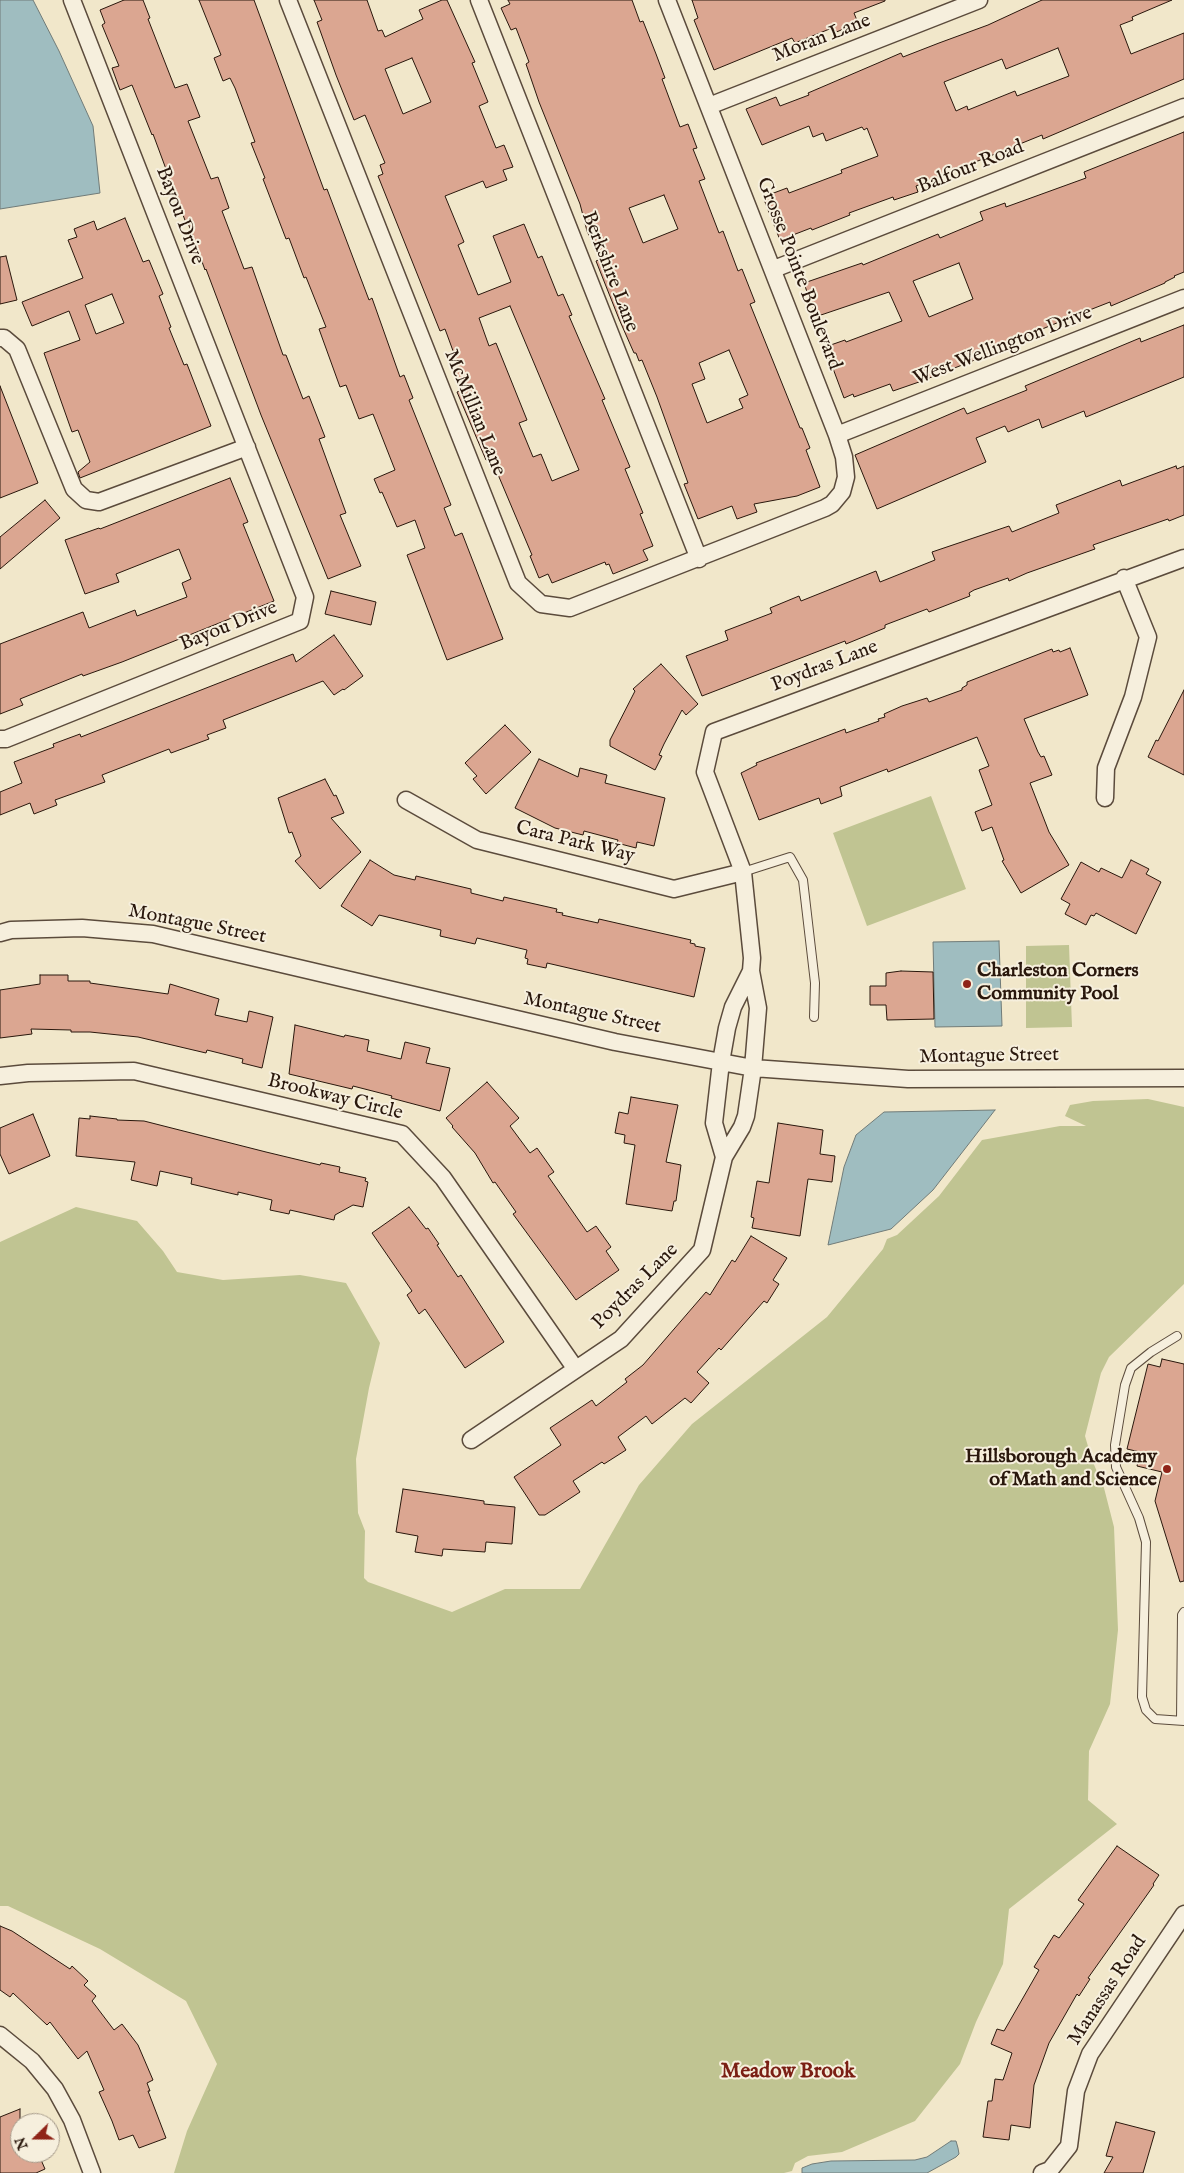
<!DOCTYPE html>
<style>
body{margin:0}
#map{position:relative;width:1184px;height:2173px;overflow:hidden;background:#f1e7ca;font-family:"IM FELL English",serif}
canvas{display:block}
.north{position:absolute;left:10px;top:2113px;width:50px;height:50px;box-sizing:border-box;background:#f6efdd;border:1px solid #a49989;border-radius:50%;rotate:248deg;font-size:14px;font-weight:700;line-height:20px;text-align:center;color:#29170c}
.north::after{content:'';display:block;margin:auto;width:18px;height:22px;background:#8f2418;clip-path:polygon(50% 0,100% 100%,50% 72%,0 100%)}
</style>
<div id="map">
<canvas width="1184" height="2173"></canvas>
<div class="north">N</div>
</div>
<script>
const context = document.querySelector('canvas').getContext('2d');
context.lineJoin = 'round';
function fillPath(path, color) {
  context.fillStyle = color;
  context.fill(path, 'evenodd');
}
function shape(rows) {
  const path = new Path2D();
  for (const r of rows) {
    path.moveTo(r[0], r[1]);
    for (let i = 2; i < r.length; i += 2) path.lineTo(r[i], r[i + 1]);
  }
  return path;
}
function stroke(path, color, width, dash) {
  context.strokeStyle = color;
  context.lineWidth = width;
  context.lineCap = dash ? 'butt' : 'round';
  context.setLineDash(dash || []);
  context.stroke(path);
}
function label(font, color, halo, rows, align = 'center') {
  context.font = font + ' "IM FELL English",serif';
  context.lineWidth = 4;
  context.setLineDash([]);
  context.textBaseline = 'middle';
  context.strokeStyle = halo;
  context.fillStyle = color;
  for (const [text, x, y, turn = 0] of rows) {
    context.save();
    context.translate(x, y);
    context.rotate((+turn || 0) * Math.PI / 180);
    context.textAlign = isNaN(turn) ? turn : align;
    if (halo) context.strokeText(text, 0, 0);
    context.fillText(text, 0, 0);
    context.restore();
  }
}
fillPath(shape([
 [931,796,966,889,867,926,833,833],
 [1069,945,1072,1027,1026,1028,1026,946],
 [1148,1099,1184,1107,1184,1284,1109,1357,1101,1373,1085,1436,1092,1460,1104,1488,1114,1527,1118,1630,1110,1704,1089,1751,1088,1800,1117,1824,1009,1909,1003,1964,976,2022,960,2064,915,2121,842,2152,808,2156,795,2163,792,2171,784,2173,174,2173,187,2131,217,2064,186,2001,100,1949,8,1906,0,1906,0,1242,76,1207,137,1221,163,1251,177,1272,223,1280,300,1275,346,1283,380,1343,369,1388,356,1459,358,1513,365,1531,364,1578,368,1582,452,1612,505,1589,580,1589,639,1485,692,1424,827,1317,883,1249,887,1239,897,1235,939,1196,982,1140,1060,1126,1086,1126,1065,1116,1070,1105,1093,1101]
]), '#c0c492');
const water = shape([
 [0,0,33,0,59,51,93,126,100,193,0,209,0,0],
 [999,941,1002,1026,935,1027,933,942,999,941],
 [995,1110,933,1190,891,1229,828,1245,844,1167,856,1135,884,1112,995,1110],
 [951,2141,956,2141,958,2148,959,2154,956,2157,927,2173,802,2173,802,2168,812,2164,831,2161,915,2160,927,2157,951,2141]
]);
fillPath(water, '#9fbdc0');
stroke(water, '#707b78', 1);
const building = shape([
 [124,0,143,0,150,18,148,19,175,88,187,84,200,117,188,121,211,179,218,177,229,208,222,211,244,269,252,267,283,355,286,355,303,399,309,396,325,437,319,439,346,513,340,515,361,566,328,579,261,415,206,269,205,270,188,223,186,223,153,134,152,135,132,85,120,90,112,68,119,66,102,25,105,23,100,10,124,0],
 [199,0,254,0,324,190,327,189,369,300,372,298,400,377,404,375,413,398,409,400,451,505,444,508,455,536,462,533,503,639,447,660,407,555,425,548,415,520,397,527,382,492,380,493,374,479,395,470,373,414,359,419,346,385,340,387,319,329,326,327,306,277,304,278,289,238,286,239,263,179,265,178,251,143,255,142,235,88,230,78,223,81,214,58,221,55,199,0],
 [314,0,367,0,378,31,382,30,385,37,423,19,419,10,442,0,447,0,475,62,472,63,488,102,479,106,496,148,504,145,513,167,503,170,507,180,486,188,483,181,445,196,464,242,458,245,478,295,511,282,493,236,524,224,538,258,542,256,558,296,563,294,572,315,569,316,605,399,602,400,630,467,625,469,643,513,640,514,653,546,643,550,648,560,613,574,609,564,606,565,605,562,552,583,548,574,539,578,530,556,532,555,491,458,486,460,457,392,462,390,451,361,456,359,445,329,440,331,378,176,383,174,380,165,385,163,365,115,354,120,336,75,317,22,322,20,314,0],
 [412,58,431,102,403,114,385,69,412,58],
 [510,306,579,470,552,481,541,454,533,457,519,423,527,420,496,343,489,346,479,318,510,306],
 [508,0,632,0,640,22,643,21,656,54,665,78,662,79,680,127,688,124,697,148,693,149,705,179,699,181,719,233,723,231,738,271,742,269,755,302,750,304,800,428,802,428,810,448,806,450,820,487,797,496,754,504,757,512,737,519,732,506,698,519,684,484,688,483,657,397,642,360,639,361,636,353,634,353,619,319,596,261,601,259,587,231,580,204,539,102,526,64,529,62,516,28,511,30,501,8,510,4,508,0],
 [664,195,678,229,643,243,629,208,664,195],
 [729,350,748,395,739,399,743,408,707,423,692,384,705,379,699,363,729,350],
 [692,0,885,0,885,1,854,13,858,23,834,33,832,28,795,43,792,38,714,70,694,20,698,18,692,0],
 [1042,0,1172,0,1132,17,1133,20,1120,25,1131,54,1184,33,1184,79,1043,139,1042,135,916,186,918,192,894,200,893,197,849,213,850,215,812,230,811,228,780,240,763,197,787,188,789,193,842,173,841,170,878,156,867,128,864,130,862,127,826,141,823,133,813,137,809,126,762,145,746,109,776,97,780,106,809,95,808,93,878,63,901,53,903,57,939,43,988,25,1042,0],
 [1058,48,1069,76,1017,96,1015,91,968,110,967,106,956,111,944,82,1002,59,1006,69,1058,48],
 [1184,132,1184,272,1174,276,1175,277,1165,282,1165,283,1111,306,1110,302,1064,320,989,351,990,354,919,382,893,391,890,384,854,397,853,394,844,398,825,347,845,340,846,342,902,321,889,292,818,316,814,306,812,307,804,283,862,263,863,265,938,234,940,238,983,220,980,212,1005,203,1006,207,1086,178,1084,172,1184,132],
 [959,263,973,299,929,317,913,281,959,263],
 [125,218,143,262,149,260,163,294,159,296,171,327,169,328,184,365,187,364,211,426,80,478,78,472,90,462,78,430,72,432,44,353,80,340,69,311,32,326,22,302,83,278,68,240,77,237,74,229,94,221,97,230,125,218],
 [112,294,124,323,96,334,85,305,112,294],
 [6,256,17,300,0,304,0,257,6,256],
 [1184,325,1184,377,1086,417,1084,411,1042,428,1039,419,1008,432,1005,426,976,438,986,462,877,509,855,455,964,408,967,414,1027,390,1025,386,1140,338,1141,342,1184,325],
 [0,386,38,483,0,498,0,386],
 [1176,466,1177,469,1184,466,1184,515,1169,521,1168,519,1093,545,1095,549,1027,573,1009,581,1008,578,974,590,969,593,970,596,929,612,927,609,885,625,885,628,846,644,845,641,702,696,686,656,728,640,725,631,772,613,770,608,799,596,801,601,876,571,880,582,935,560,932,552,1009,526,1012,532,1059,513,1056,505,1120,480,1122,486,1176,466],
 [230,478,248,522,243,524,274,601,122,662,83,676,82,674,20,699,23,705,0,714,0,644,83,612,89,628,135,610,137,616,187,597,182,583,191,579,179,549,116,574,119,582,85,594,65,540,99,528,100,529,230,478],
 [45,500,60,518,0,569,0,537,45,500],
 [331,591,376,602,371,625,325,614,331,591],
 [334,635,363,676,344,690,343,689,334,695,323,681,223,720,226,728,207,735,209,739,171,753,169,749,102,775,105,782,55,800,57,805,34,814,30,803,0,815,0,792,22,783,14,762,54,747,53,744,80,734,81,737,293,654,296,662,334,635],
 [1070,648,1088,695,1024,719,1038,752,1041,757,1044,756,1052,775,1030,783,1049,832,1069,865,1021,893,1002,861,1004,860,992,827,982,831,975,812,992,805,979,770,989,766,977,737,888,772,887,769,840,787,842,796,821,804,819,798,759,820,741,773,757,765,756,763,845,729,846,733,879,721,878,719,885,717,884,714,902,706,927,698,929,702,962,690,962,688,967,685,967,682,1052,649,1053,652,1059,650,1060,652,1070,648],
 [661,664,698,704,686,715,682,710,664,744,659,755,662,756,655,770,610,746,610,740,635,691,633,689,661,664],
 [1184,690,1184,775,1148,757,1156,740,1158,741,1184,690],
 [505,725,531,752,486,794,473,779,477,776,465,763,505,725],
 [539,759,578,777,580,768,607,775,605,783,665,798,654,846,637,842,636,848,617,843,618,840,584,831,583,835,555,828,515,808,539,759],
 [325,779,334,796,336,795,344,813,331,818,361,852,320,889,295,861,301,856,292,832,289,833,278,798,325,779],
 [370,860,394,875,415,880,416,876,471,889,471,893,503,901,504,897,557,909,556,912,563,913,562,915,598,923,599,919,691,940,690,943,695,944,695,946,705,948,694,997,547,963,546,968,527,964,528,959,525,958,527,950,477,938,475,944,440,936,441,930,379,915,372,926,341,906,370,860],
 [1131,860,1149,869,1146,874,1161,882,1136,934,1096,913,1094,916,1091,915,1086,925,1065,914,1070,904,1061,899,1081,862,1099,872,1101,868,1122,878,1131,860],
 [901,971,933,972,934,1019,887,1020,886,1005,870,1005,870,986,886,986,886,973,901,971],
 [40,975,68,975,68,981,90,981,90,983,168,994,170,984,219,999,215,1015,247,1022,249,1011,273,1017,262,1068,242,1063,243,1059,207,1050,206,1053,138,1037,90,1032,71,1032,71,1030,31,1029,32,1034,0,1038,0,990,40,984,40,975],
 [295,1025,344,1037,345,1035,369,1040,367,1051,401,1059,405,1042,430,1048,426,1063,450,1068,440,1111,391,1098,392,1096,353,1086,352,1089,289,1074,295,1025],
 [487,1082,519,1118,510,1126,530,1153,537,1148,554,1172,548,1176,587,1232,596,1226,611,1247,606,1251,619,1270,576,1300,513,1214,516,1212,495,1182,493,1183,475,1153,452,1127,453,1126,446,1118,487,1082],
 [631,1097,678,1105,666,1162,681,1165,676,1201,674,1201,672,1211,626,1204,635,1145,624,1143,625,1135,615,1133,619,1112,628,1114,631,1097],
 [33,1114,50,1156,9,1174,0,1154,0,1128,33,1114],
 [90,1116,117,1119,117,1120,144,1121,266,1152,320,1165,321,1163,340,1167,339,1172,366,1178,365,1181,368,1182,363,1207,353,1205,335,1215,334,1220,290,1210,289,1214,270,1210,272,1200,238,1192,238,1195,191,1184,192,1178,160,1171,157,1186,131,1180,135,1162,76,1156,79,1118,90,1119,90,1116],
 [778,1123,823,1130,820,1154,835,1156,832,1182,808,1179,800,1236,752,1228,754,1218,751,1217,757,1181,769,1183,778,1123],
 [409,1207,426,1229,428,1228,439,1244,437,1245,458,1277,461,1275,504,1342,465,1368,425,1309,419,1314,407,1295,412,1291,372,1233,409,1207],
 [751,1236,787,1258,773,1280,779,1284,767,1303,764,1301,721,1350,719,1348,697,1372,709,1383,691,1403,685,1398,652,1424,646,1416,618,1437,626,1450,604,1464,602,1462,573,1481,580,1492,545,1515,539,1515,514,1477,561,1445,550,1428,592,1400,596,1406,627,1382,625,1379,643,1365,706,1292,710,1295,732,1260,735,1262,751,1236],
 [1162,1359,1184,1364,1184,1581,1180,1582,1155,1501,1162,1472,1137,1466,1140,1452,1127,1449,1148,1364,1160,1367,1162,1359],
 [403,1489,484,1501,484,1504,515,1507,512,1544,486,1542,485,1552,443,1549,442,1556,415,1552,418,1536,396,1532,403,1489],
 [1117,1846,1159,1875,1153,1884,1154,1885,1088,1978,1090,1979,1079,1996,1077,1994,1049,2043,1034,2085,1030,2128,1011,2125,1009,2140,983,2137,988,2101,992,2101,995,2079,1003,2080,1012,2053,991,2044,997,2029,1004,2031,1039,1970,1034,1967,1054,1935,1059,1938,1084,1904,1078,1900,1117,1846],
 [0,1926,12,1931,70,1969,72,1966,88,1981,84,1985,96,1996,92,2001,114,2030,122,2024,138,2045,153,2080,147,2083,150,2091,148,2091,166,2138,139,2148,133,2135,119,2140,112,2121,99,2092,104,2090,87,2051,78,2059,50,2022,47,2025,13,1993,10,1997,0,1990,0,1926],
 [20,2109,20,2153,38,2153,45,2169,36,2173,0,2173,0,2117,20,2109],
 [1116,2122,1155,2132,1143,2173,1104,2173,1113,2157,1106,2156,1116,2122]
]);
fillPath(building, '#dba691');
stroke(building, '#29170c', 1);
const service = shape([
 [743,872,790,857,803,880,815,983,814,1017],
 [1177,1336,1151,1352,1131,1368,1125,1385,1115,1445,1116,1467,1139,1518,1146,1542,1142,1697,1146,1710,1155,1719,1184,1721],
 [1181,1720,1182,1615,1184,1612]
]);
const minor = shape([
 [288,0,518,583,541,604,570,608,825,508,832,504,842,492,846,477,844,457,837,435,667,0],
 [479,0,699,559],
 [709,106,979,0],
 [774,269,1184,107],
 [0,338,4,338,17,349,74,489,86,500,99,502,247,447],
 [837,435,1184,298],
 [0,739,6,739,300,621,305,597,72,0],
 [1105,798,1106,768,1133,697,1148,637,1124,578],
 [406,800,477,840,674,889,743,872],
 [0,933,11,930,82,928,153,934,615,1042,753,1068,908,1079,1184,1078],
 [0,1076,28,1073,134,1071,402,1134,443,1178,575,1368],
 [724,1157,714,1123,721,1062,727,1028,733,1007,751,971],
 [471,1440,621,1339,702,1250,724,1157,742,1127,746,1116,753,1068,758,1008,751,971,752,958,743,872,705,772,714,732,1184,558],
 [0,2035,32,2061,55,2089,72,2120,92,2173],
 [1042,2173,1050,2170,1069,2146,1076,2091,1090,2054,1184,1914]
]);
stroke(service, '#5b4b3c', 10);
stroke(minor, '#5b4b3c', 19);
stroke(service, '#f6efdd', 8);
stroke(minor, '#f6efdd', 16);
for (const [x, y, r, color] of [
 [967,984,5,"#8f2418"],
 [1167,1469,5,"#8f2418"]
]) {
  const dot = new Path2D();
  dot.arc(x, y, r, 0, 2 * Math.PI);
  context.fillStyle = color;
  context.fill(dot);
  stroke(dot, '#f6efdd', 2);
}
label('20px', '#29170c', '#f6efdd', [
 ["Moran Lane",822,39,-21],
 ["Balfour Road",971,168,-22],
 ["Bayou Drive",179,216,69],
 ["Berkshire Lane",609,272,69],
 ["Grosse Pointe Boulevard",798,274,69],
 ["West Wellington Drive",1003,347,-21],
 ["McMillian Lane",474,413,68],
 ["Bayou Drive",229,627,-22],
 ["Poydras Lane",825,667,-21],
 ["Cara Park Way",575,843,14],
 ["Montague Street",197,925,11],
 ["Montague Street",592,1014,12],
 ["Montague Street",989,1057,-1],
 ["Brookway Circle",335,1098,14],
 ["Poydras Lane",636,1287,-45],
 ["Manassas Road",1108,1991,-57]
]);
label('bold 20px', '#29170c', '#f6efdd', [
 ["Charleston Corners",977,972],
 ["Community Pool",977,995],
 ["Hillsborough Academy",1157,1458,"right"],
 ["of Math and Science",1157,1481,"right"]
], 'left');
label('bold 21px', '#7a1f14', '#f6efdd', [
 ["Meadow Brook",788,2073]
]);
</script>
